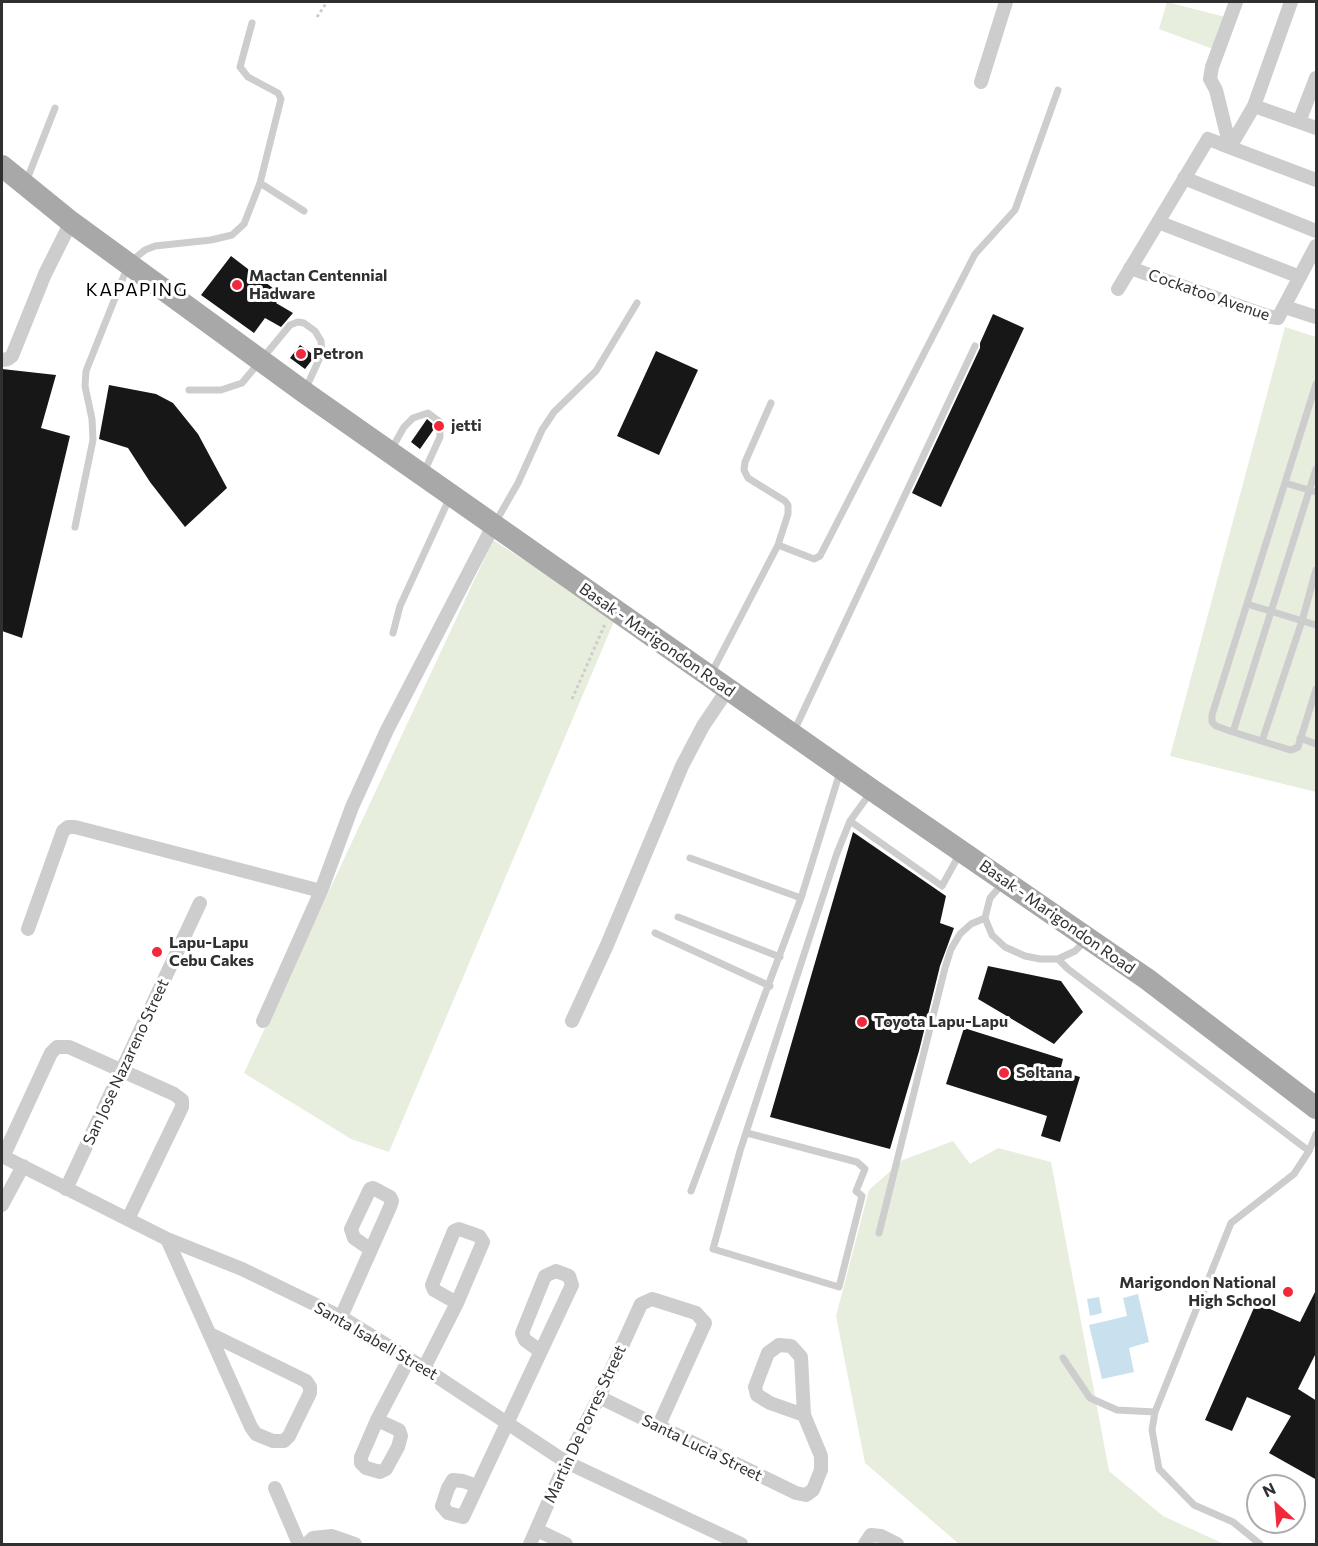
<!DOCTYPE html>
<style>
body{margin:0}
#map{position:relative;width:1318px;height:1546px;overflow:hidden;background:#fff;font-family:Commissioner,sans-serif}
canvas{display:block}
.frame{position:absolute;inset:0;border:3px solid #303030;pointer-events:none}
.north{position:absolute;left:1246px;top:1474px;width:60px;height:60px;box-sizing:border-box;background:#fff;border:2px solid #acacac;border-radius:50%;rotate:334deg;font-size:16px;font-weight:700;line-height:24px;text-align:center;color:#303030}
.north::after{content:'';display:block;margin:auto;width:21px;height:27px;background:#f2283b;clip-path:polygon(50% 0,100% 100%,50% 72%,0 100%)}
</style>
<div id="map">
<canvas width="1318" height="1546"></canvas>
<div class="frame"></div>
<div class="north">N</div>
</div>
<script>
const context = document.querySelector('canvas').getContext('2d');
context.lineJoin = 'round';
function fillPath(path, color) {
  context.fillStyle = color;
  context.fill(path, 'evenodd');
}
function shape(rows) {
  const path = new Path2D();
  for (const r of rows) {
    path.moveTo(r[0], r[1]);
    for (let i = 2; i < r.length; i += 2) path.lineTo(r[i], r[i + 1]);
  }
  return path;
}
function stroke(path, color, width, dash) {
  context.strokeStyle = color;
  context.lineWidth = width;
  context.lineCap = dash ? 'butt' : 'round';
  context.setLineDash(dash || []);
  context.stroke(path);
}
function label(font, color, halo, rows, align = 'center') {
  context.font = font + ' Commissioner,sans-serif';
  context.lineWidth = 6;
  context.setLineDash([]);
  context.textBaseline = 'middle';
  context.strokeStyle = halo;
  context.fillStyle = color;
  for (const [text, x, y, turn = 0] of rows) {
    context.save();
    context.translate(x, y);
    context.rotate((+turn || 0) * Math.PI / 180);
    context.textAlign = isNaN(turn) ? turn : align;
    if (halo) context.strokeText(text, 0, 0);
    context.fillText(text, 0, 0);
    context.restore();
  }
}
fillPath(shape([
 [1167,2,1225,17,1213,49,1159,29],
 [1285,327,1316,337,1316,792,1170,756],
 [493,540,615,619,389,1152,351,1139,244,1073],
 [953,1141,970,1164,998,1148,1051,1162,1109,1471,1163,1516,1224,1544,959,1544,865,1463,836,1316,869,1190,903,1160]
]), '#e7eede');
fillPath(shape([
 [1138,1294,1149,1342,1129,1348,1134,1372,1102,1379,1089,1325,1127,1316,1123,1298],
 [1099,1297,1102,1313,1090,1316,1087,1299]
]), '#c9e1ef');
fillPath(shape([
 [231,256,282,295,276,303,293,313,281,327,265,318,254,333,201,295],
 [993,314,1024,328,941,507,912,493,980,348,980,343],
 [300,345,315,356,305,369,290,358],
 [656,351,698,370,659,455,617,436],
 [2,369,56,375,41,428,70,436,22,638,2,631],
 [109,385,156,394,173,403,198,434,227,488,185,527,150,482,128,448,99,439],
 [427,419,434,425,434,429,420,449,411,442],
 [853,832,946,896,940,923,954,928,940,966,919,1051,890,1149,770,1117],
 [988,966,1061,981,1083,1012,1054,1044,978,999],
 [964,1028,1063,1059,1060,1071,1080,1077,1060,1142,1041,1136,1047,1116,946,1084],
 [1317,1288,1317,1351,1298,1389,1317,1401,1317,1480,1269,1453,1291,1416,1247,1397,1232,1431,1205,1420,1256,1303,1300,1322]
]), '#171717');
stroke(shape([
 [317,17,327,2],
 [572,699,605,624]
]), '#cdcdcd', 3, [3, 3]);
stroke(shape([
 [26,182,55,108],
 [260,183,304,211],
 [1316,384,1212,715,1212,722,1216,726,1233,732,1290,750,1294,749,1298,747,1316,689],
 [189,390,221,390,242,383,290,325,298,322,304,323,315,331,321,341,322,353,306,388],
 [391,450,404,427,413,418,428,413,440,422,440,437,424,472],
 [1285,483,1316,492],
 [495,523,518,483,542,430,554,412,596,371,637,303],
 [75,527,93,440,92,419,85,386,86,371,129,263,145,250,155,246,211,240,232,235,244,224,260,183,281,99,278,93,248,77,240,67,252,23],
 [778,545,814,559,820,556,975,254,1015,210,1058,90],
 [1247,604,1316,625],
 [393,633,400,606,450,497],
 [712,672,778,545,788,514,788,505,785,501,748,478,744,470,745,462,771,403],
 [794,731,975,346],
 [1233,732,1316,469],
 [1300,738,1316,744],
 [1262,741,1302,621,1316,570],
 [871,792,850,821,942,886,959,855],
 [690,858,801,898],
 [1003,883,990,898,985,918,992,935,1005,947,1025,956,1040,959,1058,959,1068,969,1309,1151],
 [678,917,780,957],
 [655,933,770,986],
 [1058,959,1075,951,1085,941],
 [747,1133,857,1162,865,1169,856,1191,862,1196,839,1287,713,1249,740,1151,837,853,850,821],
 [691,1191,801,898,840,772],
 [879,1233,945,968,951,949,960,934,971,924,985,918],
 [1063,1358,1090,1398,1117,1410,1155,1412,1231,1223,1294,1174,1309,1151,1316,1134],
 [1155,1412,1152,1430,1159,1469,1194,1505,1233,1522,1260,1544]
]), '#cdcdcd', 7);
stroke(shape([
 [981,82,1006,2],
 [1254,106,1291,2],
 [1299,122,1316,78],
 [1221,144,1316,180],
 [1230,147,1216,90,1210,79,1212,67,1236,2],
 [1230,147,1254,106,1316,128],
 [1184,178,1316,231],
 [1158,222,1300,277],
 [1130,268,1271,317,1278,318,1316,246],
 [1118,289,1208,139,1230,147],
 [1285,307,1316,317],
 [2,360,8,359,12,356,45,274,71,222],
 [28,929,63,831,68,827,75,827,321,891],
 [263,1021,321,891,352,807,387,730,493,526],
 [572,1021,607,945,682,766,703,726,728,689],
 [2,1156,167,1239,242,1269,341,1317,424,1368,566,1462,741,1544],
 [3,1157,51,1053,57,1047,69,1047,174,1094,182,1100,182,1107,128,1219],
 [66,1189,200,903],
 [2,1205,23,1166],
 [167,1239,251,1427,256,1434,263,1437,273,1441,284,1441,289,1436,310,1393,310,1387,306,1381,210,1334],
 [341,1317,390,1207,392,1201,390,1197,373,1188,370,1189,351,1229,354,1238,370,1249],
 [424,1368,457,1303,483,1242,479,1236,459,1229,454,1231,432,1285,434,1290,457,1303],
 [599,1397,796,1493,806,1495,813,1490,821,1470,821,1456,804,1415,801,1357,791,1346,779,1345,768,1353,755,1387,757,1395,770,1403,804,1415],
 [377,1420,399,1430,401,1436,398,1447,386,1469,380,1472,366,1468,361,1463,361,1457,377,1420,409,1359],
 [477,1486,463,1481,453,1480,448,1488,442,1506,448,1513,463,1517,572,1285,569,1276,556,1271,545,1276,522,1333,525,1340,540,1351],
 [275,1488,299,1544],
 [537,1530,566,1544],
 [307,1544,313,1538,332,1536,355,1544],
 [530,1544,566,1462,599,1397,641,1304,652,1299,696,1313,705,1323,658,1427],
 [865,1544,871,1535,881,1536,897,1544]
]), '#cdcdcd', 14);
stroke(shape([
 [2,166,71,222,304,392,872,790,1147,979,1316,1108]
]), '#a8a8a8', 22);
for (const [x, y, r, color] of [
 [237,285,6,"#f2283b"],
 [301,354,6,"#f2283b"],
 [439,426,6,"#f2283b"],
 [157,952,6,"#f2283b"],
 [862,1022,6,"#f2283b"],
 [1004,1073,6,"#f2283b"],
 [1288,1292,6,"#f2283b"]
]) {
  const dot = new Path2D();
  dot.arc(x, y, r, 0, 2 * Math.PI);
  context.fillStyle = color;
  context.fill(dot);
  stroke(dot, '#fff', 2);
}
label('bold 16px', '#303030', '#fff', [
 ["Mactan Centennial",249,276],
 ["Hadware",249,294],
 ["Petron",313,354],
 ["jetti",451,426],
 ["Lapu-Lapu",169,943],
 ["Cebu Cakes",169,961],
 ["Toyota Lapu-Lapu",874,1022],
 ["Soltana",1016,1073],
 ["Marigondon National",1276,1283,"right"],
 ["High School",1276,1301,"right"]
], 'left');
label('16px', '#303030', '#fff', [
 ["Cockatoo Avenue",1209,295,19],
 ["Basak - Marigondon Road",657,640,35],
 ["Basak - Marigondon Road",1057,917,35],
 ["San Jose Nazareno Street",126,1062,-65],
 ["Santa Isabell Street",376,1341,30],
 ["Martin De Porres Street",585,1424,-65],
 ["Santa Lucia Street",702,1448,26]
]);
context.letterSpacing = '1.5px';
label('18px', '#000', '#fff', [
 ["KAPAPING",137,290]
]);
context.letterSpacing = '0px';
</script>
